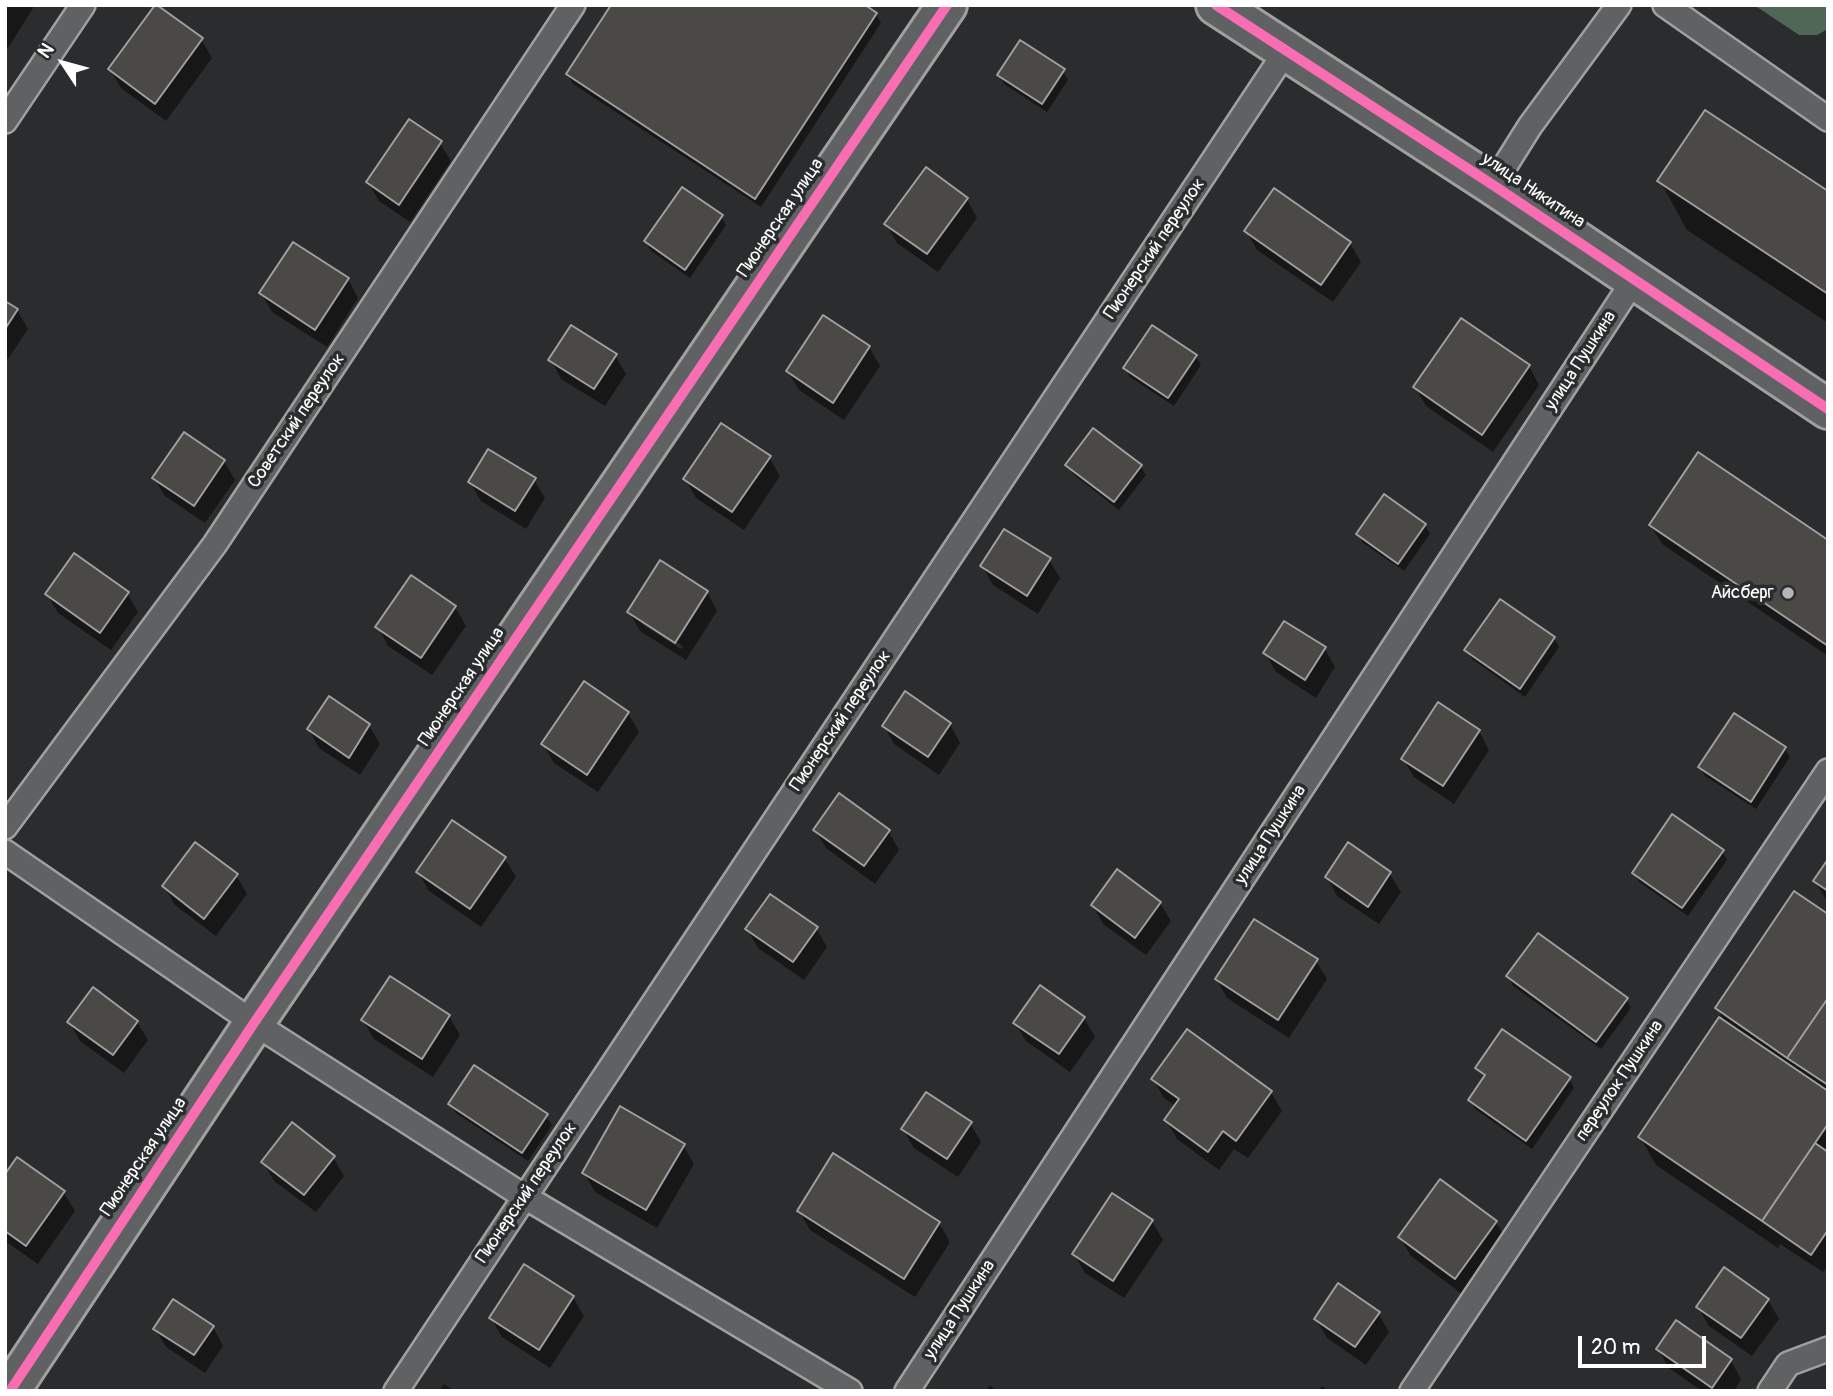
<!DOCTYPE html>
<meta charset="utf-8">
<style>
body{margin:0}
#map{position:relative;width:1833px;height:1396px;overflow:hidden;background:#2b2c2d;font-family:Pangolin,sans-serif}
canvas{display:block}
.frame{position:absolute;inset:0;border:7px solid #fff;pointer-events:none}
.north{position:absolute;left:28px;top:28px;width:70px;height:70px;-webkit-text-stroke:5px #2a2d2e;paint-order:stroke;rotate:306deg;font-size:19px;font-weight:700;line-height:28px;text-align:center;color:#fff}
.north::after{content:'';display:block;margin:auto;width:24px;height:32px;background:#fff;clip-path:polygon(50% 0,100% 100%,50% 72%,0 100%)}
.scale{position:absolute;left:1578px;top:1336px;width:128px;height:32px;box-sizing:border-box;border:4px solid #fff;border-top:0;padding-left:9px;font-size:21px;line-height:24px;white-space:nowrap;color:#fff;-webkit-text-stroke:5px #2a2d2e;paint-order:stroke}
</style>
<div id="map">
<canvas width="1833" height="1396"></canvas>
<div class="frame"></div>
<div class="north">N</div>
<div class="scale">20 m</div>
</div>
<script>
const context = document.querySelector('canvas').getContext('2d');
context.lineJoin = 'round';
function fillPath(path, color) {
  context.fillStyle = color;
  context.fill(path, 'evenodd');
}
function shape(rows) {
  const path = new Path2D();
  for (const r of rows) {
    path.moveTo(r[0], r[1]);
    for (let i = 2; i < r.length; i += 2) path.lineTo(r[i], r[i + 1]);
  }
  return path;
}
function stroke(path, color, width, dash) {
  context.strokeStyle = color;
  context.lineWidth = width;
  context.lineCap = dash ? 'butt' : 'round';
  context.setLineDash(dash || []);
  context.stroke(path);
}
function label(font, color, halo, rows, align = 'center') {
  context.font = font + ' Pangolin,sans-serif';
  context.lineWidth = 7;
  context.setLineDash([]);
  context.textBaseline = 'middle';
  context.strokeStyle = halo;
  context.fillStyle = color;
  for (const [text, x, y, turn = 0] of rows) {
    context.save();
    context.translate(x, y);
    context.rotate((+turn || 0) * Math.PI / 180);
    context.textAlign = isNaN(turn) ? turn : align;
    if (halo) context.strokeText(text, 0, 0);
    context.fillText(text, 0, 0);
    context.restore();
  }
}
fillPath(shape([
 [1754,5,1828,5,1828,29,1817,35,1799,35]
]), '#4f6757');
fillPath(shape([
 [5,5,35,5,8,48,5,46],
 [876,15,881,23,761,207,573,84,568,75],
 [201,39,212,58,166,121,121,88,110,70],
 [1063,71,1068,80,1047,112,1004,84,999,75],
 [440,143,451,161,410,222,379,201,368,182],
 [1660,181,1828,194,1828,323,1687,230],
 [967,199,977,218,938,272,897,243,886,224],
 [721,216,726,225,690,278,651,251,646,242],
 [1246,231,1350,243,1361,262,1333,302,1257,250],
 [348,279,358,298,327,347,272,312,261,293],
 [5,303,17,310,28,329,8,359,5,357],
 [869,347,880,366,844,420,799,390,788,372],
 [615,355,626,374,605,406,561,379,551,360],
 [1196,356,1201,365,1174,406,1130,377,1125,368],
 [1529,366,1539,385,1493,452,1426,406,1415,387],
 [769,457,780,476,744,530,696,498,685,479],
 [224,461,235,480,205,523,165,496,154,478],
 [1068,465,1140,466,1146,475,1119,510,1073,474],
 [534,480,545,498,526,529,481,501,470,482],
 [1425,525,1430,534,1404,571,1363,543,1358,534],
 [1651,526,1828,542,1828,656,1662,544],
 [1049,560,1060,578,1038,614,993,585,982,566],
 [707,592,717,611,686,660,640,631,629,612],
 [642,620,683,646,681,649,642,624],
 [127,593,138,612,111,650,58,613,47,594],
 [455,607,466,626,432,675,388,646,378,627],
 [1554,638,1559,647,1525,697,1472,659,1466,650],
 [1325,649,1335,667,1316,698,1276,672,1265,653],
 [584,684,628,713,639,732,598,792,554,763,543,744],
 [950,724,960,743,939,775,894,744,884,726],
 [369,725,380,744,360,775,319,748,309,729],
 [1479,731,1489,750,1454,804,1414,777,1403,759],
 [1784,748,1790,757,1756,809,1705,776,1700,767],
 [452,822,505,859,516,877,481,927,429,891,418,872],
 [815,830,888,831,899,850,875,884,826,848],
 [1348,845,1390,874,1401,892,1379,924,1337,896,1327,877],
 [1722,851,1727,860,1688,916,1639,882,1634,873],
 [1828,862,1828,903,1815,881],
 [236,875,247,894,216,936,175,905,164,886],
 [1160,903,1171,921,1146,955,1103,924,1093,906],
 [1828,916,1828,1265,1823,1272,1780,1244,1778,1248,1656,1165,1640,1137,1725,1023,1717,1008],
 [816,928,827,947,804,980,758,948,747,929],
 [1316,961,1327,979,1289,1038,1227,998,1217,980],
 [1508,977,1626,999,1631,1008,1601,1049,1513,986],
 [1040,988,1084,1018,1095,1037,1070,1072,1026,1041,1015,1023],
 [449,1016,460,1035,433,1077,374,1039,363,1020],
 [69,1022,137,1022,148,1040,124,1073,80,1041],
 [1477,1068,1569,1079,1574,1088,1532,1149,1475,1109,1470,1100,1485,1078],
 [1153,1079,1271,1092,1282,1111,1248,1158,1234,1149,1219,1170,1177,1139,1166,1120,1176,1106,1164,1098],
 [450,1104,546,1116,552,1125,528,1161,456,1113],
 [970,1123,981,1142,958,1177,914,1148,903,1129],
 [683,1145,694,1164,657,1228,595,1192,584,1173],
 [333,1157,344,1176,316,1212,274,1181,263,1162],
 [18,1159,64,1193,75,1211,38,1264,5,1241,5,1177],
 [799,1211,939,1223,950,1242,915,1297,810,1230],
 [1152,1221,1163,1240,1124,1298,1085,1273,1074,1254],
 [1496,1222,1507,1241,1466,1297,1411,1256,1400,1238],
 [573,1297,584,1316,550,1368,502,1337,491,1318],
 [1768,1300,1779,1319,1752,1356,1709,1326,1698,1307],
 [1378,1313,1389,1332,1366,1365,1327,1338,1316,1319],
 [213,1327,223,1346,205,1373,166,1347,155,1329],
 [1658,1349,1731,1361,1741,1379,1734,1391,1702,1391,1669,1368],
 [444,1384,454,1391,439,1391],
 [990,1385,997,1391,986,1391],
 [1322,1386,1329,1391,1319,1391]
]), '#0007');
const building = shape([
 [155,5,157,5,203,38,155,104,108,69,155,5],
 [611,5,865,5,877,13,755,199,566,74,611,5],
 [1020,40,1065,69,1042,104,997,75,1020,40],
 [1705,110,1828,191,1828,294,1657,181,1705,110],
 [409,119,442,141,399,205,366,182,409,119],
 [926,167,968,198,927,254,884,224,926,167],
 [682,187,723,215,685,270,644,241,682,187],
 [1274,188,1351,242,1321,285,1244,231,1274,188],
 [293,242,349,278,315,330,259,293,293,242],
 [5,301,18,309,5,329,5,301],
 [823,315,870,346,833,403,786,371,823,315],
 [1461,318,1530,365,1482,435,1413,387,1461,318],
 [571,325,617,354,594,389,548,360,571,325],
 [1152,325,1197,355,1168,398,1123,368,1152,325],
 [721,423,771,456,732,512,683,479,721,423],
 [1093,428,1142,465,1114,502,1065,465,1093,428],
 [184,432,225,460,194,506,152,478,184,432],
 [488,449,536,478,515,511,468,482,488,449],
 [1698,452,1828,540,1828,646,1649,525,1698,452],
 [1384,494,1426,524,1398,564,1356,534,1384,494],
 [1004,529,1051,558,1027,596,980,566,1004,529],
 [74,553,129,592,100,633,45,594,74,553],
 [660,560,708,591,675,643,627,612,660,560],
 [411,575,456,606,421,658,375,627,411,575],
 [1500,599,1555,637,1520,689,1464,650,1500,599],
 [1284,621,1326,647,1305,680,1263,653,1284,621],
 [584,681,629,712,587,775,541,744,584,681],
 [905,691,951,723,928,757,882,726,905,691],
 [329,696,370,724,349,758,307,729,329,696],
 [1438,702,1480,730,1443,786,1401,759,1438,702],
 [1734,713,1786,747,1751,802,1698,767,1734,713],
 [839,793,890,830,864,866,813,830,839,793],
 [1672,814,1724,850,1682,908,1632,873,1672,814],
 [452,820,506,857,470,909,416,872,452,820],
 [195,842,238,874,204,919,162,886,195,842],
 [1348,842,1391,872,1368,907,1325,877,1348,842],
 [1828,859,1828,891,1813,881,1828,859],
 [1117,869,1161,902,1135,938,1091,905,1117,869],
 [1794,891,1828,914,1828,998,1787,1058,1715,1008,1794,891],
 [770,894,818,927,793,962,745,929,770,894],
 [1254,919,1318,959,1278,1020,1215,979,1254,919],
 [1538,933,1628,998,1596,1042,1506,976,1538,933],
 [390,976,450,1015,422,1059,361,1020,390,976],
 [1040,985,1085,1017,1059,1054,1013,1023,1040,985],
 [93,987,138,1021,113,1055,67,1022,93,987],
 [1828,998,1828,1085,1787,1058,1828,998],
 [1719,1017,1828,1091,1828,1124,1762,1221,1638,1137,1719,1017],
 [1187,1029,1272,1091,1236,1141,1223,1131,1208,1152,1164,1120,1179,1099,1151,1079,1187,1029],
 [1502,1029,1571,1077,1526,1141,1468,1100,1485,1075,1475,1068,1502,1029],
 [474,1065,548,1114,522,1153,448,1104,474,1065],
 [926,1092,972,1122,947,1159,901,1129,926,1092],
 [620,1106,685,1144,646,1210,582,1173,620,1106],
 [292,1122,335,1156,304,1195,261,1162,292,1122],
 [1815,1143,1828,1152,1828,1230,1811,1255,1762,1221,1815,1143],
 [833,1153,940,1222,904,1279,797,1211,833,1153],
 [17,1157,65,1191,26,1246,5,1231,5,1174,17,1157],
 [1440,1179,1497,1221,1455,1279,1398,1237,1440,1179],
 [1112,1193,1153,1220,1113,1281,1072,1254,1112,1193],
 [524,1264,574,1296,539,1350,489,1318,524,1264],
 [1724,1267,1769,1299,1741,1338,1696,1307,1724,1267],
 [1338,1283,1380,1312,1355,1347,1314,1319,1338,1283],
 [173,1299,214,1326,194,1355,153,1329,173,1299],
 [1676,1320,1732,1359,1712,1388,1656,1349,1676,1320]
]);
fillPath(building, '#4a4946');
stroke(building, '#a0a0a0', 2);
const lane = shape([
 [1665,5,1828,119],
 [5,121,83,5],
 [1493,185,1530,126,1619,5],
 [5,827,215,544,573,5],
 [5,852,254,1023,525,1197,850,1391],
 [396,1391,1286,51],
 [907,1391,1634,280],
 [1412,1391,1828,771],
 [1770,1391,1788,1364,1828,1349]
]);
const street = shape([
 [10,1391,254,1023,947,5]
]);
const secondary = shape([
 [1216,5,1493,185,1828,409]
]);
stroke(lane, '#a0a0a0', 28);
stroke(street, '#a0a0a0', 44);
stroke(secondary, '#a0a0a0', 44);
stroke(lane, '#606162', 23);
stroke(street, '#606162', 38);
stroke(secondary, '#606162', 38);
stroke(shape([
 [1216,5,1493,185,1828,409],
 [10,1391,254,1023,947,5]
]), '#f96db3', 10);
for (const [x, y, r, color] of [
 [1788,593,7,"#b5b5b6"]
]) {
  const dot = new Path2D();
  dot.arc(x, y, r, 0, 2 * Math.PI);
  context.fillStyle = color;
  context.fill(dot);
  stroke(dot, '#2a2d2e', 2.5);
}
label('18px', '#fff', '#2a2d2e', [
 ["улица Никитина",1533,191,34],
 ["Пионерская улица",781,218,-56],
 ["Пионерский переулок",1155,249,-56],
 ["улица Пушкина",1581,361,-57],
 ["Советский переулок",297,421,-56],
 ["Пионерская улица",462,687,-56],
 ["Пионерский переулок",841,721,-56],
 ["улица Пушкина",1271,835,-57],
 ["переулок Пушкина",1620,1081,-56],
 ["Пионерская улица",144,1157,-56],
 ["Пионерский переулок",527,1193,-56],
 ["улица Пушкина",960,1310,-57]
]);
label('18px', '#fff', '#2a2d2e', [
 ["Айсберг",1774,593]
], 'right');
</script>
